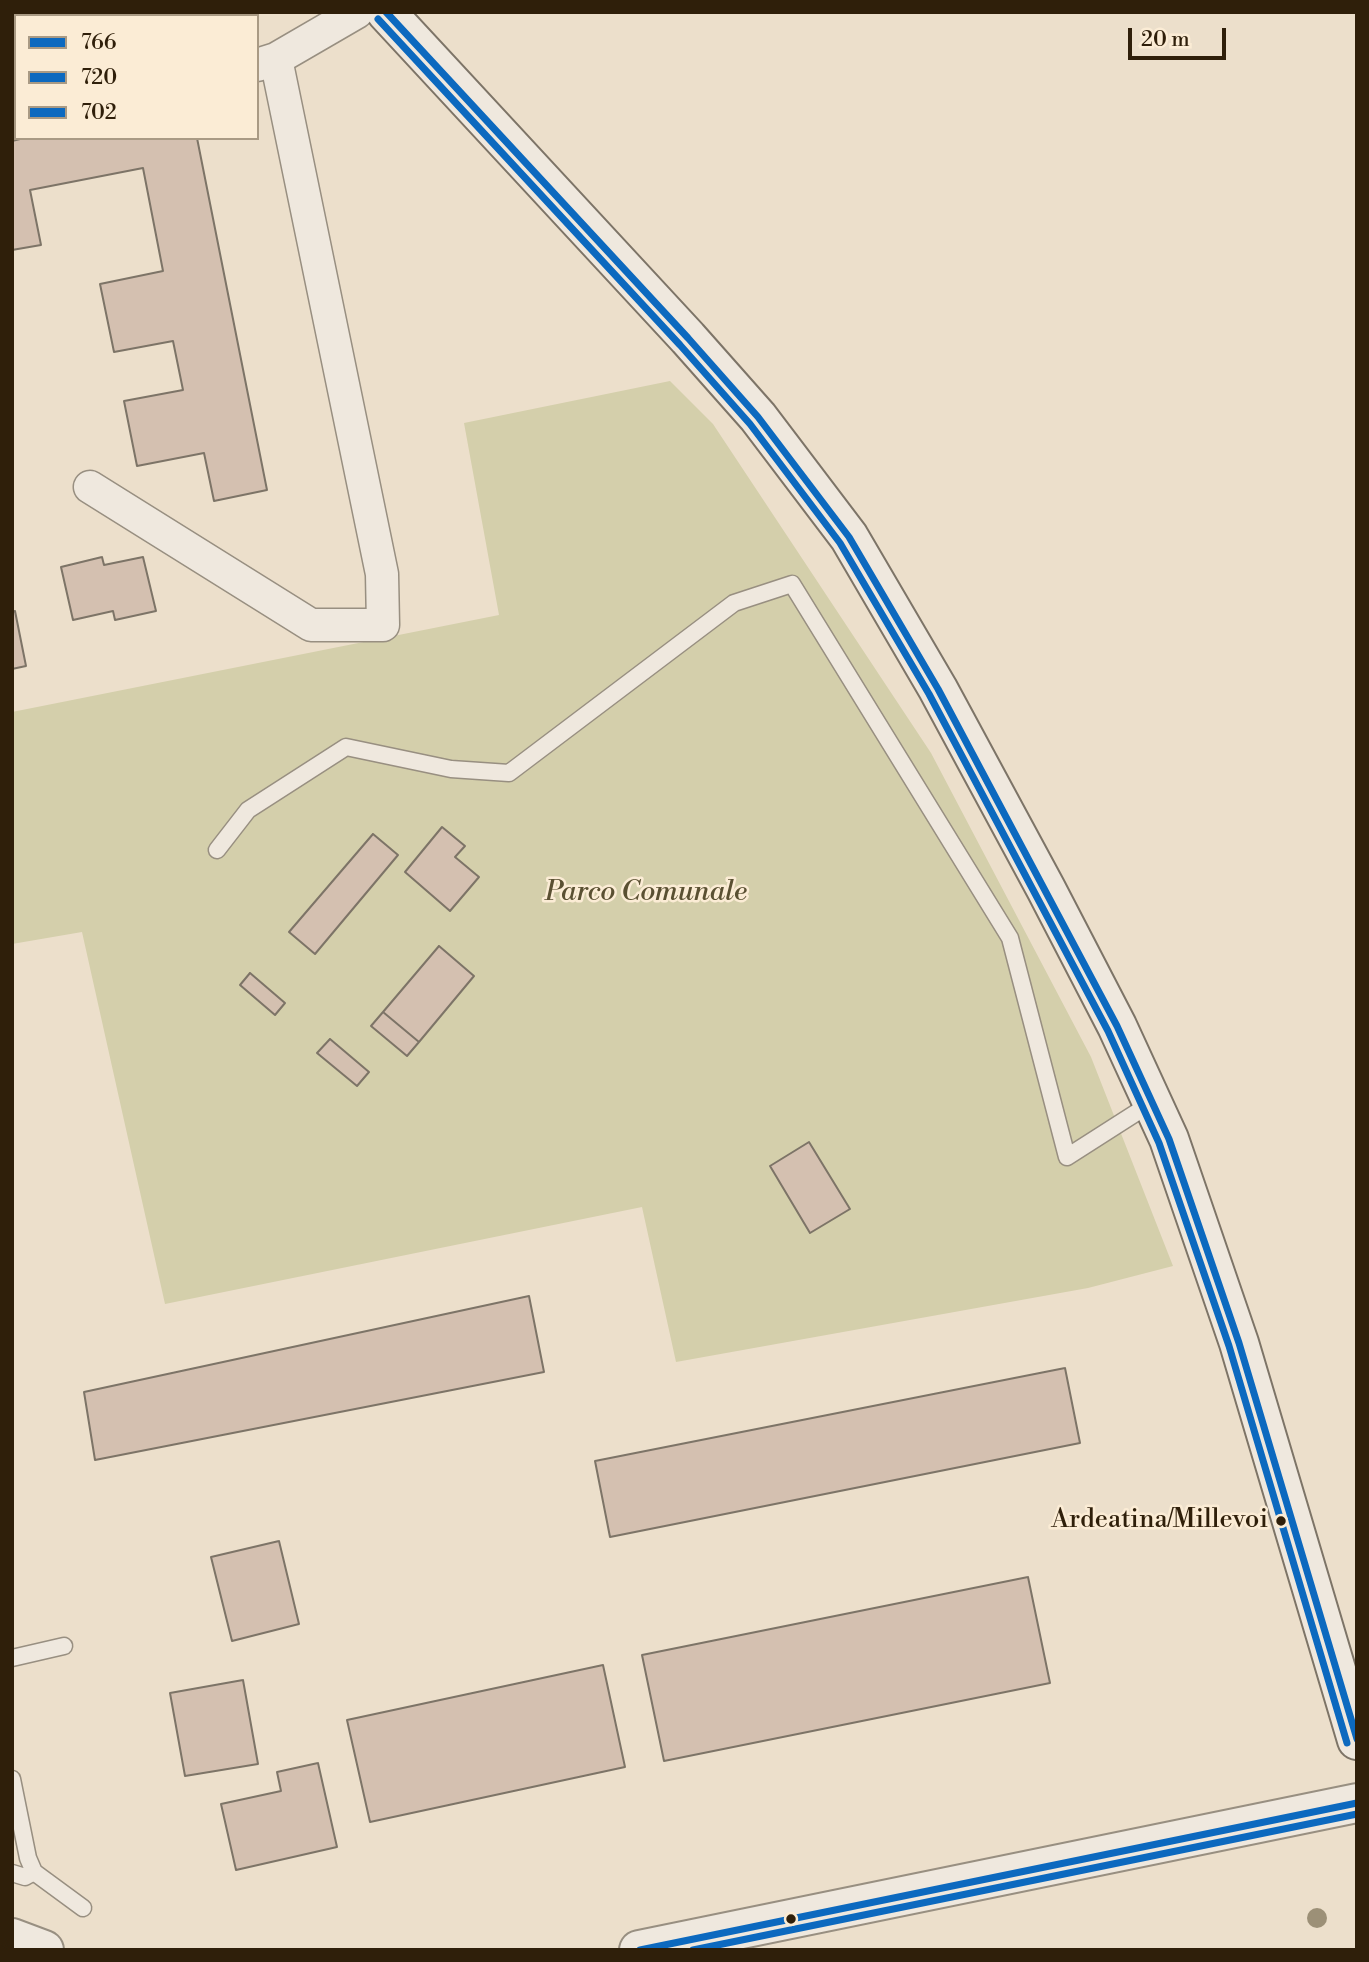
<!DOCTYPE html>
<style>
body{margin:0}
#map{position:relative;width:1369px;height:1962px;overflow:hidden;background:#ecdfcb;font-family:"Libre Bodoni",serif}
canvas{display:block}
.frame{position:absolute;inset:0;border:14px solid #2f1f0a;pointer-events:none}
.legend{position:absolute;left:14px;top:14px;width:245px;height:126px;box-sizing:border-box;background:#fbecd5;border:2px solid #a99a84;margin:0;padding:9px 12px;list-style:none;font-size:21px;color:#2f1f0a}
.legend li{display:flex;align-items:center;gap:14px;height:35px}
.legend b{width:35px;border:2px solid #a99a84}
.scale{position:absolute;left:1128px;top:28px;width:98px;height:32px;box-sizing:border-box;border:4px solid #2f1f0a;border-top:0;padding-left:9px;font-size:21px;line-height:24px;white-space:nowrap;color:#2f1f0a;-webkit-text-stroke:5px #fbecd5;paint-order:stroke}
</style>
<div id="map">
<canvas width="1369" height="1962"></canvas>
<div class="frame"></div>
<ul class="legend">
<li><b style="height:9px;background:#0c69bf"></b>766</li>
<li><b style="height:9px;background:#0c69bf"></b>720</li>
<li><b style="height:9px;background:#0c69bf"></b>702</li>
</ul>
<div class="scale">20 m</div>
</div>
<script>
const context = document.querySelector('canvas').getContext('2d');
context.lineJoin = 'round';
function fillPath(path, color) {
  context.fillStyle = color;
  context.fill(path, 'evenodd');
}
function shape(rows) {
  const path = new Path2D();
  for (const r of rows) {
    path.moveTo(r[0], r[1]);
    for (let i = 2; i < r.length; i += 2) path.lineTo(r[i], r[i + 1]);
  }
  return path;
}
function stroke(path, color, width, dash) {
  context.strokeStyle = color;
  context.lineWidth = width;
  context.lineCap = dash ? 'butt' : 'round';
  context.setLineDash(dash || []);
  context.stroke(path);
}
function label(font, color, halo, rows, align = 'center') {
  context.font = font + ' "Libre Bodoni",serif';
  context.lineWidth = 5;
  context.setLineDash([]);
  context.textBaseline = 'middle';
  context.strokeStyle = halo;
  context.fillStyle = color;
  for (const [text, x, y, turn = 0] of rows) {
    context.save();
    context.translate(x, y);
    context.rotate((+turn || 0) * Math.PI / 180);
    context.textAlign = isNaN(turn) ? turn : align;
    if (halo) context.strokeText(text, 0, 0);
    context.fillText(text, 0, 0);
    context.restore();
  }
}
fillPath(shape([
 [670,381,713,424,931,753,1091,1057,1173,1266,1088,1288,676,1362,642,1207,165,1304,82,932,12,944,12,712,499,615,464,423]
]), '#d4cfab');
const building = shape([
 [12,12,77,12,78,13,64,16,16,16,16,26,12,27,12,12],
 [24,138,197,138,267,490,214,501,204,453,137,466,124,401,183,390,173,341,114,352,100,284,163,271,143,168,30,190,41,245,12,250,12,141,24,138],
 [102,557,104,565,143,557,156,611,115,620,113,611,73,620,61,567,102,557],
 [15,611,26,666,12,669,12,612,15,611],
 [442,827,465,846,455,857,479,877,450,911,405,872,442,827],
 [373,834,398,855,315,954,289,932,373,834],
 [439,946,474,976,419,1042,383,1012,439,946],
 [250,973,285,1003,275,1015,240,985,250,973],
 [383,1012,419,1042,407,1056,371,1026,383,1012],
 [330,1039,369,1072,357,1086,317,1053,330,1039],
 [809,1142,850,1209,810,1233,770,1166,809,1142],
 [529,1296,544,1372,95,1460,84,1392,529,1296],
 [1065,1368,1080,1443,610,1537,595,1461,1065,1368],
 [279,1541,299,1624,232,1641,211,1557,279,1541],
 [1028,1577,1050,1683,664,1761,642,1655,1028,1577],
 [603,1665,625,1767,370,1822,347,1720,603,1665],
 [243,1680,258,1764,185,1776,170,1693,243,1680],
 [318,1763,337,1847,236,1870,221,1804,281,1791,277,1772,318,1763]
]);
fillPath(building, '#d4c0b0');
stroke(building, '#7d7467', 2);
const service = shape([
 [217,850,248,810,346,747,451,769,509,773,734,603,792,584,1010,938,1067,1157,1153,1102],
 [12,1658,64,1646],
 [12,1779,28,1858,34,1872,83,1908],
 [12,1873,25,1877,34,1872]
]);
const minor = shape([
 [257,65,276,59,357,12],
 [12,112,16,112],
 [90,487,311,625,383,625,382,574,276,59]
]);
const tertiary = shape([
 [12,1938,44,1950],
 [639,1950,1357,1803]
]);
const secondary = shape([
 [386,12,688,338,758,417,849,537,938,689,1046,889,1117,1026,1169,1139,1239,1343,1357,1740]
]);
stroke(service, '#988f81', 19);
stroke(minor, '#988f81', 35);
stroke(tertiary, '#988f81', 42);
stroke(secondary, '#7d7467', 42);
stroke(service, '#efe8de', 16);
stroke(minor, '#efe8de', 32);
stroke(tertiary, '#efe8de', 38);
stroke(secondary, '#efe8de', 38);
stroke(shape([
 [386,12,688,338,758,417,849,537,938,689,1117,1026,1169,1139,1239,1343,1357,1739],
 [640,1950,1357,1803]
]), '#0c69bf', 7);
stroke(shape([
 [378,19,680,345,750,424,840,543,929,694,1108,1031,1159,1143,1229,1346,1347,1743]
]), '#0c69bf', 7);
stroke(shape([
 [693,1950,1357,1814]
]), '#0c69bf', 7);
context.fillStyle = '#9c9077';
for (const [x, y] of [
 [1317,1918]
]) {
  context.beginPath();
  context.arc(x, y, 10, 0, 2 * Math.PI);
  context.fill();
}
for (const [x, y, r, color] of [
 [1281,1521,6,"#2f1f0a"],
 [791,1919,6,"#2f1f0a"]
]) {
  const dot = new Path2D();
  dot.arc(x, y, r, 0, 2 * Math.PI);
  context.fillStyle = color;
  context.fill(dot);
  stroke(dot, '#fbecd5', 2.5);
}
label('26px', '#2f1f0a', '#fbecd5', [
 ["Ardeatina/Millevoi",1268,1521]
], 'right');
label('italic 28px', '#5a5032', '#fbecd5', [
 ["Parco Comunale",646,893]
]);
</script>
